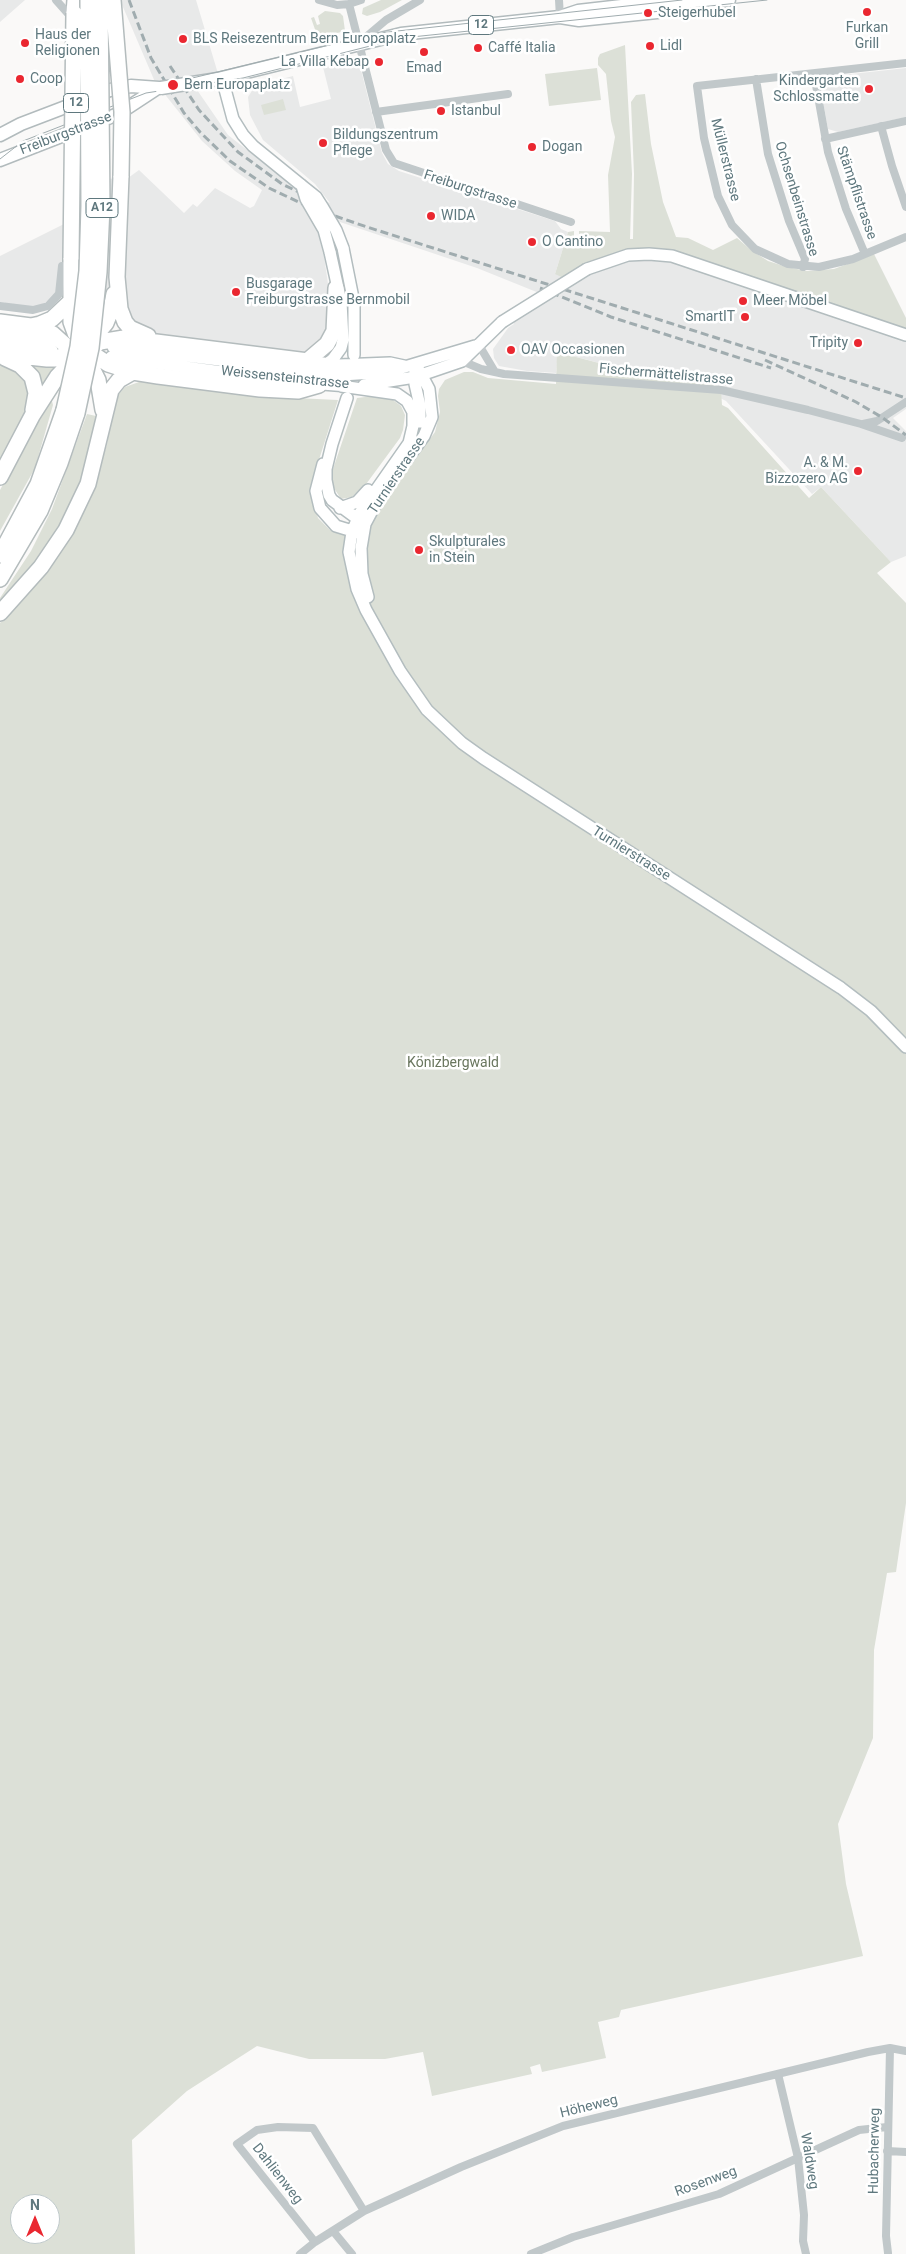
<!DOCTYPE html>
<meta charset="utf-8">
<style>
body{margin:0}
#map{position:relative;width:906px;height:2254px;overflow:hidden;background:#faf9f8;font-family:Roboto,sans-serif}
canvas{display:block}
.north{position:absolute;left:10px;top:2194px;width:50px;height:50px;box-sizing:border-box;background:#fff;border:1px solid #bfc9cb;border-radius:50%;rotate:0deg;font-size:14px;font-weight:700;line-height:20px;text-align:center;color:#5f787e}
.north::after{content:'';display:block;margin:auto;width:18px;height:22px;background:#ea2730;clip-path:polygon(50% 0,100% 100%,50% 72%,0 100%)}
</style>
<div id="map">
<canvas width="906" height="2254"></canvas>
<div class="north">N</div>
</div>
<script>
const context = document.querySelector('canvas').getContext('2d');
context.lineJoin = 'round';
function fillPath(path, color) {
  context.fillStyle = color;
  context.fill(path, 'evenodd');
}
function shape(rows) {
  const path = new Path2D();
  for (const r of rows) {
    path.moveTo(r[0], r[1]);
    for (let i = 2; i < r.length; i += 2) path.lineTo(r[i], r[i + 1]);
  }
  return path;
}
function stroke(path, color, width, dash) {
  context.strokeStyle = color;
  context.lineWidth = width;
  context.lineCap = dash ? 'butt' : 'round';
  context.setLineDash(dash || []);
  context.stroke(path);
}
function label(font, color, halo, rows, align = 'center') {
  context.font = font + ' Roboto,sans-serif';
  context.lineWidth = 5;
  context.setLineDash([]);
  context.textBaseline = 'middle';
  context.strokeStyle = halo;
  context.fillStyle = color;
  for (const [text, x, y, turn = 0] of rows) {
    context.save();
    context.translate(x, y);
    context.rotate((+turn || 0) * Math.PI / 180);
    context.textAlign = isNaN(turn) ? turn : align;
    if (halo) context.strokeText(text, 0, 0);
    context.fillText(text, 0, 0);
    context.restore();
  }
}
fillPath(shape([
 [0,0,25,0,0,22],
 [120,0,196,0,219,77,193,84,228,135,293,186,330,203,315,184,263,140,250,115,248,97,255,86,293,76,300,107,331,99,323,67,358,58,382,153,388,164,399,171,555,221,561,229,568,232,555,274,585,269,653,253,906,335,906,409,893,418,906,431,906,556,891,562,821,487,812,494,726,401,720,398,707,376,618,368,558,352,556,373,527,371,499,366,494,358,493,349,508,328,514,324,509,318,544,295,477,268,331,219,316,215,329,251,324,256,328,284,329,318,327,327,319,342,308,352,292,354,173,341,140,332,102,309,104,179,128,178,139,170,184,213,193,204,197,207,215,188,250,208,254,206,262,190,235,171,202,141,155,82],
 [906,68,906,117,838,132,828,129,820,85,824,77],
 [64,224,63,256,56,292,50,300,35,308,0,302,0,256]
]), '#e8e9e9');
fillPath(shape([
 [381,0,402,0,380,12,367,16,362,14,363,8],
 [325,11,340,13,343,16,345,31,318,38,311,18,314,17,317,25,320,24,318,16],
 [625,45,632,174,630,239,633,239,634,174,631,102,636,95,645,94,651,144,663,202,676,237,688,238,713,250,737,238,751,250,768,261,787,267,807,271,834,269,874,254,906,318,906,335,720,271,637,253,568,280,555,274,568,232,574,231,574,239,579,239,579,231,610,232,608,175,615,137,611,121,606,74,598,65,598,58,600,54],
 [597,68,601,100,549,106,545,74],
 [283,99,286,110,264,115,261,105],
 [557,352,618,368,707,376,721,390,722,405,728,408,809,498,821,487,891,562,877,573,906,603,906,1503,896,1572,887,1573,874,1650,873,1738,838,1824,846,1884,863,1956,621,2010,619,2017,598,2022,606,2058,542,2072,540,2064,530,2067,532,2074,432,2096,423,2052,385,2059,309,2059,257,2046,187,2091,132,2140,135,2254,0,2254,0,623,9,613,99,471,107,444,112,410,118,395,125,387,139,382,161,382,275,397,338,400,310,488,318,518,330,530,344,535,351,535,366,530,372,524,375,515,388,496,435,432,440,412,438,396,439,389,445,380,464,372,473,372,488,378,556,384],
 [20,2204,50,2204,50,2234,20,2234],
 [26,362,51,364,54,367,55,371,44,392],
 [0,364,22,369,32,391,22,424,0,465],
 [373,396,393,400,401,406,405,415,403,430,400,438,361,491,359,490,352,497,341,499,332,485,332,472,357,398],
 [51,397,53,405,35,468,0,531,0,490],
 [87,414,96,416,83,478,52,544,0,608,0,598,31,551,52,509]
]), '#dce0d7');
const secondary = shape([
 [222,78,233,119,243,135,253,146,301,185],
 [343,248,354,303,354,355],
 [587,269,628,255,649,254,672,256,906,335],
 [0,332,53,340],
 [0,343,52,350],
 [113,347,342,375,388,372,475,346],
 [111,357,296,382,348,386],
 [323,363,339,365,390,363,404,366],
 [415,371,415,384,420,406,420,422],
 [318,372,333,359,341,348,343,340,341,302,330,252],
 [364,385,415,377,462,361,502,322],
 [341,386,397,394,407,401,413,412,413,426,409,443,360,513,352,532,349,552,357,589,366,610,400,671,427,710,462,743,483,758,841,988,871,1011,906,1047],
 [347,398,332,444,326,469,326,480,329,495,332,500,362,522],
 [407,459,424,436,432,417,429,389,419,370],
 [323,464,316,491,320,508,336,526,359,533],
 [340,508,357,502,368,490],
 [368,597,362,574,361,548,365,524,381,494]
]);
const primary = shape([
 [560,17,579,20,657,12,676,6],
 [186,84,218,79,401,34,560,17,578,11,656,2,679,5,729,0],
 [0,135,21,124,110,90,131,86,159,88],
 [0,160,118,114,156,89]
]);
const highway = shape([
 [74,13,75,0],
 [121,176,117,277,120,309,125,322,130,328,148,336],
 [71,258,71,322,75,333,87,350,108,364,133,372,158,376,260,389,298,391,319,385],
 [0,322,31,326,40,324,52,319,70,302],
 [31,326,43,329,53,334,93,370,98,380,103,410],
 [0,354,47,359,55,359,72,351,97,334,106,323,110,313,114,294],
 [5,358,20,365,32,377,36,393,33,410],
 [307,361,327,344,334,331,336,288],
 [0,477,32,416,57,377,72,361,100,342,124,338,316,362],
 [0,555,38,484,64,410],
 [0,579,40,511,60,463,77,413],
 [0,613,41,567,66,530,88,484,111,390,119,380,133,372]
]);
stroke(secondary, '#b3bdbf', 14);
stroke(primary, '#b2bbbd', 15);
stroke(highway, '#b4bcbd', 18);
stroke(shape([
 [56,0,72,18],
 [319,0,337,5,349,4,361,0],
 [559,0,560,17],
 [349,4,386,150,394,163,571,222],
 [360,42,386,20,420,0],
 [906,63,697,86,704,138,718,196,732,225,755,249,788,264,819,267,853,259,906,237],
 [814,74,828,152,846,209,865,254],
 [756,79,768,154,789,221,805,259,803,267],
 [376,112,508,94],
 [881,126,892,166,906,207],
 [825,139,906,121],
 [0,306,33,310,48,306,59,294,62,266],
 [479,345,495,372],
 [462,361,481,369,504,374,721,390,808,410,861,424,902,438],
 [863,424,877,421,906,402],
 [778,2074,798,2158,804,2215,803,2241,806,2254],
 [887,2151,906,2152],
 [333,2231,352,2254],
 [315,2242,237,2144,257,2130,278,2127,313,2128,364,2211],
 [888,2253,886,2236,890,2048],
 [300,2254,315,2242,364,2211,461,2167,563,2126,868,2052,890,2048,906,2051],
 [531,2254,573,2237,719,2194,859,2130,887,2127]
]), '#c1c8ca', 8);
stroke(secondary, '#fff', 11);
stroke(primary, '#fff', 12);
stroke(highway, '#fff', 15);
stroke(shape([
 [180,81,379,33,682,0],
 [0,159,23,141,146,93,243,78,402,38,767,0]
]), '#a0acaf', 1);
stroke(shape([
 [129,0,151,58,184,113,200,132,230,161,269,188,309,207,367,227,906,398],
 [170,66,199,110,238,152,282,184,328,206],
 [540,288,611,317,771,368],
 [765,360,856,402,883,418,906,435]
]), '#a0acaf', 3, [8, 4]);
const secondaryBridge = shape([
 [301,185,316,197,323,208,336,230,343,248],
 [302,186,306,199,324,230,330,252],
 [502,322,587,269]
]);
const primaryBridge = shape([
 [161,88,186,84]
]);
const highwayBridge = shape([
 [113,0,122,112,121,176],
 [71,258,74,13],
 [64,410,78,347,87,271,89,206,88,0],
 [77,413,91,348,99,272,102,207,100,0]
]);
stroke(secondaryBridge, '#b3bdbf', 14, []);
stroke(primaryBridge, '#b2bbbd', 15, []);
stroke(highwayBridge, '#b4bcbd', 18, []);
stroke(secondaryBridge, '#fff', 11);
stroke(primaryBridge, '#fff', 12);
stroke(highwayBridge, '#fff', 15);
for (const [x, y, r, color] of [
 [867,12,5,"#ea2730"],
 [648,13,5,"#ea2730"],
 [183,39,5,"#ea2730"],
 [25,43,5,"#ea2730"],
 [650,46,5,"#ea2730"],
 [478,48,5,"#ea2730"],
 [424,52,5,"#ea2730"],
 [379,62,5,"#ea2730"],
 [20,79,5,"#ea2730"],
 [173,85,6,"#ea2730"],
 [869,89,5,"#ea2730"],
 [441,111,5,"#ea2730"],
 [323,143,5,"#ea2730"],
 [532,147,5,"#ea2730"],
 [431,216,5,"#ea2730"],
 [532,242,5,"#ea2730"],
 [236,292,5,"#ea2730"],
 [743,301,5,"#ea2730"],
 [745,317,5,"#ea2730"],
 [858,343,5,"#ea2730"],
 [511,350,5,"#ea2730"],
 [858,471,5,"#ea2730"],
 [419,550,5,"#ea2730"]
]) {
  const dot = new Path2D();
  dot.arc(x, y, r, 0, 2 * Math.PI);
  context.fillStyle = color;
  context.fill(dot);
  stroke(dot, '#fff', 2);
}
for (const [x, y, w] of [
 [481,25,25],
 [76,103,25],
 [102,208,32]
]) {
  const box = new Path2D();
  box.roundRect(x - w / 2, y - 9.5, w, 19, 4);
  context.fillStyle = '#fff';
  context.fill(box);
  stroke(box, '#5f787e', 1);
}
label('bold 12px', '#5f787e', null, [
 ["12",481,25],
 ["12",76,103],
 ["A12",102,208]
]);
label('14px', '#5f787e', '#fff', [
 ["Steigerhubel",658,13],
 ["Furkan",867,28,"center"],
 ["Grill",867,44,"center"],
 ["Haus der",35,35],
 ["Religionen",35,51],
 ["BLS Reisezentrum Bern Europaplatz",193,39],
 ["Lidl",660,46],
 ["Caffé Italia",488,48],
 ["La Villa Kebap",369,62,"right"],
 ["Emad",424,68,"center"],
 ["Coop",30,79],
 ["Kindergarten",859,81,"right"],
 ["Schlossmatte",859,97,"right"],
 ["Bern Europaplatz",184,85],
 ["Istanbul",451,111],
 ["Bildungszentrum",333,135],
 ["Pflege",333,151],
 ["Dogan",542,147],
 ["WIDA",441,216],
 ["O Cantino",542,242],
 ["Busgarage",246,284],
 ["Freiburgstrasse Bernmobil",246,300],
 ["Meer Möbel",753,301],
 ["SmartIT",735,317,"right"],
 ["Tripity",848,343,"right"],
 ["OAV Occasionen",521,350],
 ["A. & M.",848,463,"right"],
 ["Bizzozero AG",848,479,"right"],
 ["Skulpturales",429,542],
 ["in Stein",429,558]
], 'left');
label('14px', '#5f787e', '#fff', [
 ["Freiburgstrasse",66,134,-21],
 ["Müllerstrasse",725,160,76],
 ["Freiburgstrasse",470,190,18],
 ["Stämpflistrasse",856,193,71],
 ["Ochsenbeinstrasse",796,199,73],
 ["Fischermättelistrasse",666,375,5],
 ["Weissensteinstrasse",285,378,6],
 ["Turnierstrasse",397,476,-56],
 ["Turnierstrasse",631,854,32],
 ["Höheweg",589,2107,-14],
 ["Hubacherweg",875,2151,-89],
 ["Waldweg",809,2161,81],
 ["Dahlienweg",277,2174,52],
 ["Rosenweg",706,2182,-20]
]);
label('14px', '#69765e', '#fff', [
 ["Könizbergwald",453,1063]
]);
</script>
